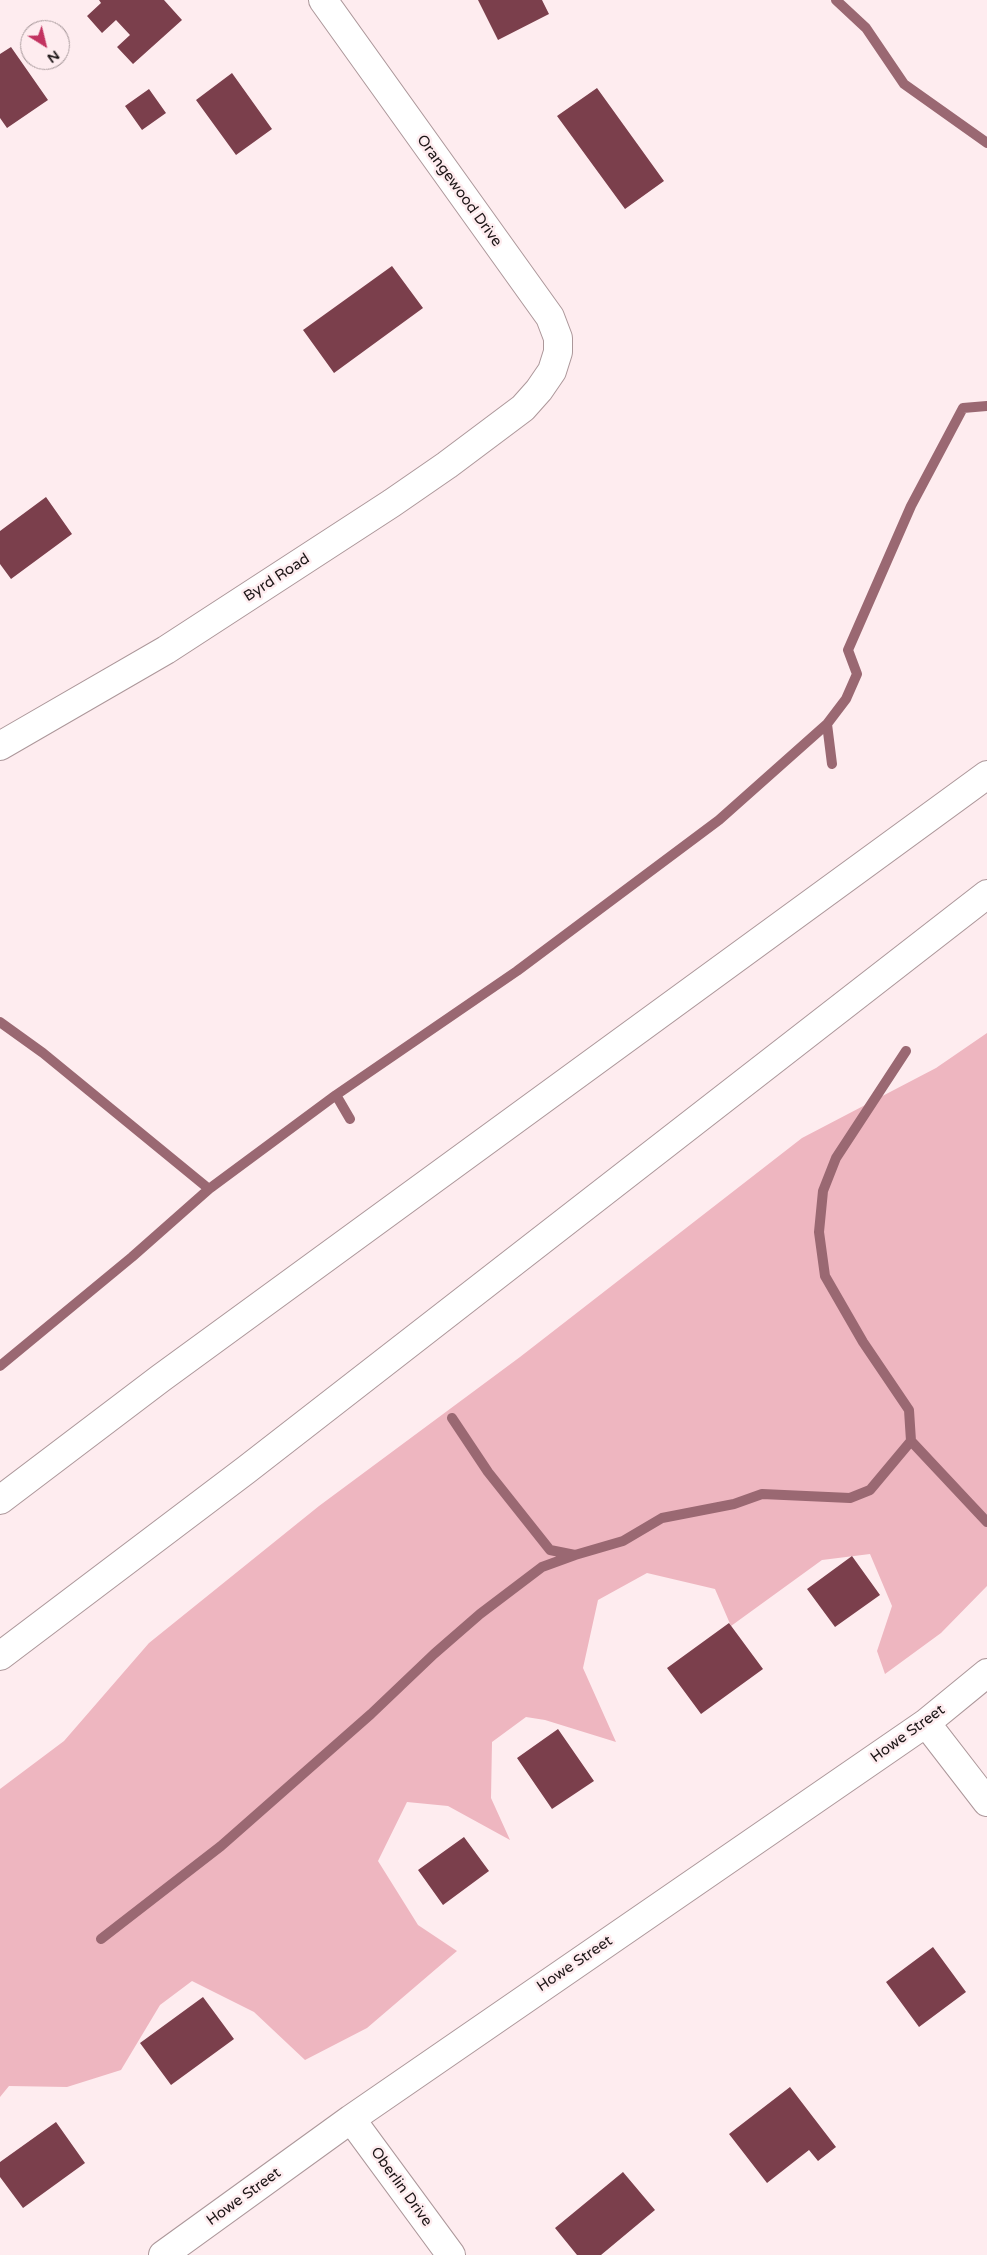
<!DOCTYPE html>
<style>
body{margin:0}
#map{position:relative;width:987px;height:2255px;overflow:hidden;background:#feecef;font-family:"Varela Round",sans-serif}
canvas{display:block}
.north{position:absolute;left:20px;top:20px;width:50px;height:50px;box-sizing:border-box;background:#feecef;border:1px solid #a49698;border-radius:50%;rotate:144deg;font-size:14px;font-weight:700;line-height:20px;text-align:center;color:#1c1516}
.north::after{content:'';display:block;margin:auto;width:18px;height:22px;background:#c23360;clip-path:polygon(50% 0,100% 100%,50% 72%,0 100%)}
</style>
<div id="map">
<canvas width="987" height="2255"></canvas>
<div class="north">N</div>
</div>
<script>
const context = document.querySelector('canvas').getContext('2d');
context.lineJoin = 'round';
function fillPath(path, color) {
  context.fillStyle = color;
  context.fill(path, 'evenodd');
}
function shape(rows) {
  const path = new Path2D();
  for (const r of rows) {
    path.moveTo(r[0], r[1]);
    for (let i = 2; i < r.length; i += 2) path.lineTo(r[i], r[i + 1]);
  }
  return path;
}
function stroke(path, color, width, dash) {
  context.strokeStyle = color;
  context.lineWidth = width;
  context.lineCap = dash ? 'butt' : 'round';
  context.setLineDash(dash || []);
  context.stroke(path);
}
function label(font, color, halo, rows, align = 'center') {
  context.font = font + ' "Varela Round",sans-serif';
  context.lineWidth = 5;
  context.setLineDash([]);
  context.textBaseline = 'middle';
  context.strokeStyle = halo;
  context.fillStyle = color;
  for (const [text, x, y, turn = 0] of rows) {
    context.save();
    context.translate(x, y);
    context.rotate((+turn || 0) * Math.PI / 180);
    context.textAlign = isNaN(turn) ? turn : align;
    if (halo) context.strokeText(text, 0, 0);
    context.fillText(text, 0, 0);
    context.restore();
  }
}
fillPath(shape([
 [987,1033,987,1586,941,1633,885,1674,877,1651,892,1606,870,1554,822,1560,731,1626,715,1589,647,1573,598,1600,583,1668,616,1742,545,1720,526,1717,492,1742,491,1798,510,1840,448,1806,407,1802,378,1861,418,1925,457,1951,367,2028,305,2060,254,2012,192,1981,160,2005,121,2070,67,2087,9,2086,0,2097,0,1789,64,1741,149,1643,319,1506,520,1357,802,1138,936,1068]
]), '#eeb6c0');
stroke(shape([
 [836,0,866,28,904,84,987,143],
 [832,764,827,724,846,699,857,674,848,650,911,506,963,408,987,406],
 [0,1022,43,1053,209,1189],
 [906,1051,836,1158,823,1191,819,1232,825,1276,863,1342,909,1410,911,1441,987,1522],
 [336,1095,350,1119],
 [0,1366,132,1257,209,1189,336,1095,517,971,719,820,827,724],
 [452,1418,488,1472,550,1550,575,1555,623,1541,662,1518,734,1504,762,1494,850,1498,870,1490,911,1441],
 [101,1939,221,1846,371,1714,434,1654,480,1614,542,1567,575,1555]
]), '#9a6872', 10);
fillPath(shape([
 [99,0,164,0,182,20,133,64,117,47,130,35,116,20,102,33,87,16,101,3],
 [478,0,542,0,549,14,498,40],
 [11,47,48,100,7,128,0,118,0,54],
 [232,73,272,129,236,155,196,100],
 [597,88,664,181,625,209,557,116],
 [149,89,166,113,142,130,125,106],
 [392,266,423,308,334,373,303,330],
 [46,497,72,534,11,579,0,564,0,531],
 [852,1556,880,1595,835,1627,807,1589],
 [729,1623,763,1669,701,1714,667,1668],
 [558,1729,594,1781,552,1809,517,1758],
 [464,1837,489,1871,443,1905,418,1870],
 [933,1947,966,1992,919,2027,886,1982],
 [203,1997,234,2039,171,2085,140,2043],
 [790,2087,836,2147,818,2161,809,2150,767,2183,729,2134],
 [56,2122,85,2163,23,2208,0,2177,0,2162],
 [623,2172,655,2210,601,2255,577,2255,555,2228]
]), '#7b3f4c');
const minor = shape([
 [0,746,166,650,392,503,447,465,523,408,539,390,552,371,558,352,558,338,550,317,323,0],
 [926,1723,987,1802],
 [351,2119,451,2255],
 [163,2255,351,2119,926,1723,987,1673]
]);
const motorway = shape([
 [0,1500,161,1378,987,775],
 [0,1656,246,1470,987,894]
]);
stroke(minor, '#ac979a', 30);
stroke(motorway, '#ac979a', 30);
stroke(minor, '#fff', 28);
stroke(motorway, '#fff', 28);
label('15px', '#1c1516', '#feecef', [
 ["Orangewood Drive",459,191,54],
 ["Byrd Road",277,578,-33],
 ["Howe Street",908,1734,-36],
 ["Howe Street",575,1964,-34],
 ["Oberlin Drive",401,2187,54],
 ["Howe Street",244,2197,-36]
]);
</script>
